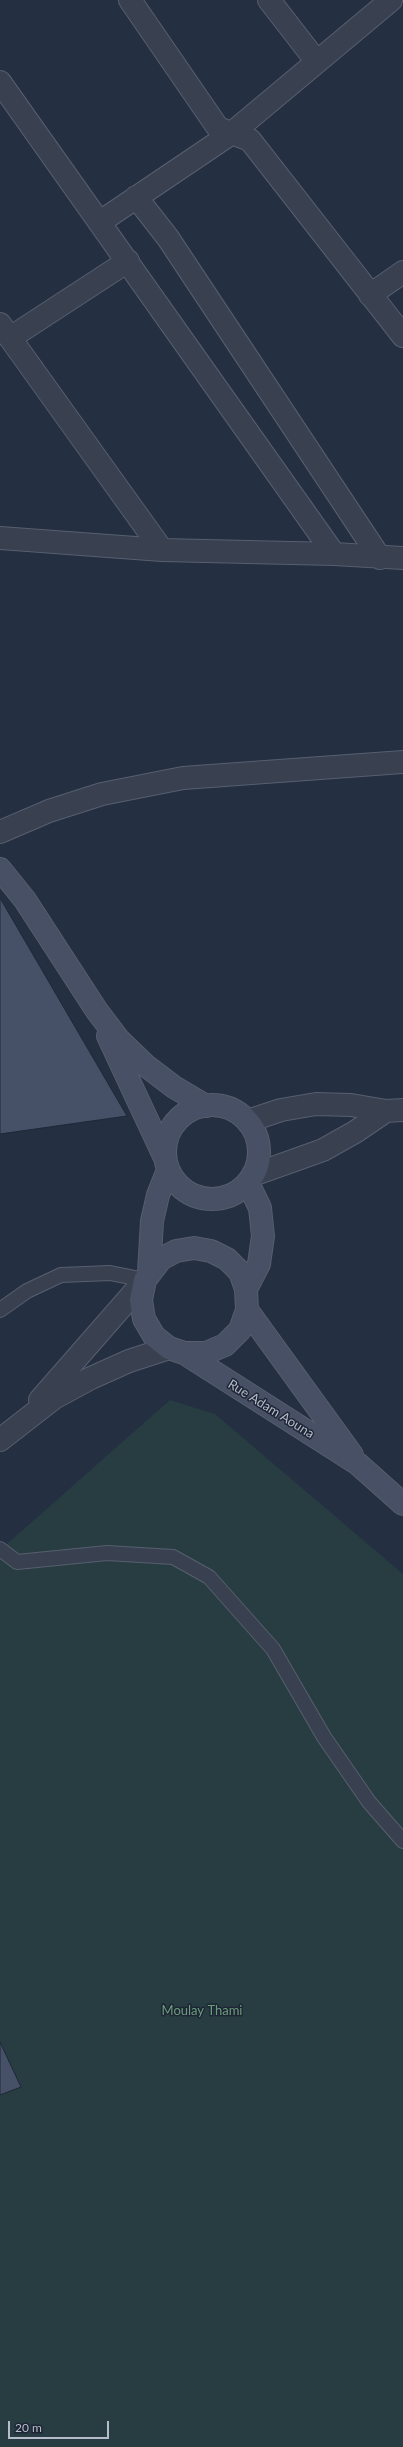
<!DOCTYPE html>
<style>
body{margin:0}
#map{position:relative;width:403px;height:2447px;overflow:hidden;background:#242f42;font-family:Lato,sans-serif}
canvas{display:block}
.scale{position:absolute;left:8px;top:2421px;width:101px;height:18px;box-sizing:border-box;border:2px solid #b6bccb;border-top:0;padding-left:5px;font-size:12px;line-height:14px;white-space:nowrap;color:#b6bccb;-webkit-text-stroke:3px #1e2636;paint-order:stroke}
</style>
<div id="map">
<canvas width="403" height="2447"></canvas>
<div class="scale">20 m</div>
</div>
<script>
const context = document.querySelector('canvas').getContext('2d');
context.lineJoin = 'round';
function fillPath(path, color) {
  context.fillStyle = color;
  context.fill(path, 'evenodd');
}
function shape(rows) {
  const path = new Path2D();
  for (const r of rows) {
    if (r.length === 3) {
      path.moveTo(r[0] + r[2], r[1]);
      path.arc(r[0], r[1], r[2], 0, 2 * Math.PI);
      continue;
    }
    path.moveTo(r[0], r[1]);
    for (let i = 2; i < r.length; i += 2) path.lineTo(r[i], r[i + 1]);
  }
  return path;
}
function stroke(path, color, width, dash) {
  context.strokeStyle = color;
  context.lineWidth = width;
  context.lineCap = dash ? 'butt' : 'round';
  context.setLineDash(dash || []);
  context.stroke(path);
}
function label(font, color, halo, rows, align = 'center') {
  context.font = font + ' Lato,sans-serif';
  context.lineWidth = 3;
  context.setLineDash([]);
  context.textBaseline = 'middle';
  context.strokeStyle = halo;
  context.fillStyle = color;
  for (const [text, x, y, turn = 0] of rows) {
    context.save();
    context.translate(x, y);
    context.rotate((+turn || 0) * Math.PI / 180);
    context.textAlign = isNaN(turn) ? turn : align;
    if (halo) context.strokeText(text, 0, 0);
    context.fillText(text, 0, 0);
    context.restore();
  }
}
fillPath(shape([
 [170,1400,215,1414,403,1574,403,2447,0,2447,0,1550]
]), '#273d42');
const building = shape([
 [0,898,127,1116,0,1134,0,898],
 [0,2042,21,2087,0,2095,0,2042]
]);
fillPath(building, '#465066');
stroke(building, '#202838', 1);
const lane = shape([
 [0,1310,27,1291,61,1275,110,1273,145,1280],
 [0,1549,17,1562,107,1553,173,1557,209,1577,273,1649,324,1737,369,1802,403,1841]
]);
const street = shape([
 [130,0,218,128,250,140,403,336],
 [269,0,317,62],
 [0,82,334,554],
 [136,197,168,238,380,558],
 [100,222,232,133,391,0],
 [370,295,403,272],
 [0,324,162,550],
 [10,338,128,261],
 [0,538,162,550,334,554,403,558],
 [0,832,49,811,102,794,183,778,403,762],
 [248,1121,281,1110,316,1104,351,1105,386,1111,403,1110],
 [253,1175,323,1150,355,1132,386,1111],
 [40,1400,145,1280],
 [0,1440,54,1398,91,1378,129,1361,169,1348]
]);
const secondary = shape([
 [0,869,25,900,97,1011,119,1040,145,1065,174,1087,206,1106],
 [108,1036,164,1156],
 [212,1152,47],
 [149,1273,152,1221,158,1195,168,1170],
 [246,1289,240,1272,227,1259,211,1251,194,1248,176,1251,161,1259,145,1280,141,1300,144,1319,154,1336,169,1348,184,1353,206,1353,225,1345,240,1330,247,1310,246,1289,259,1264,263,1236,260,1208,248,1183],
 [247,1310,352,1455],
 [184,1353,358,1464,403,1504]
]);
stroke(lane, '#575f6e', 16);
stroke(street, '#575f6e', 24);
stroke(secondary, '#575f6e', 24);
stroke(lane, '#394151', 14);
stroke(street, '#394151', 22);
stroke(secondary, '#475064', 22);
label('13px', '#b6bccb', '#1e2636', [
 ["Rue Adam Aouna",271,1409,32]
]);
label('13px', '#6c9d7b', '#1e2636', [
 ["Moulay Thami",202,2011]
]);
</script>
